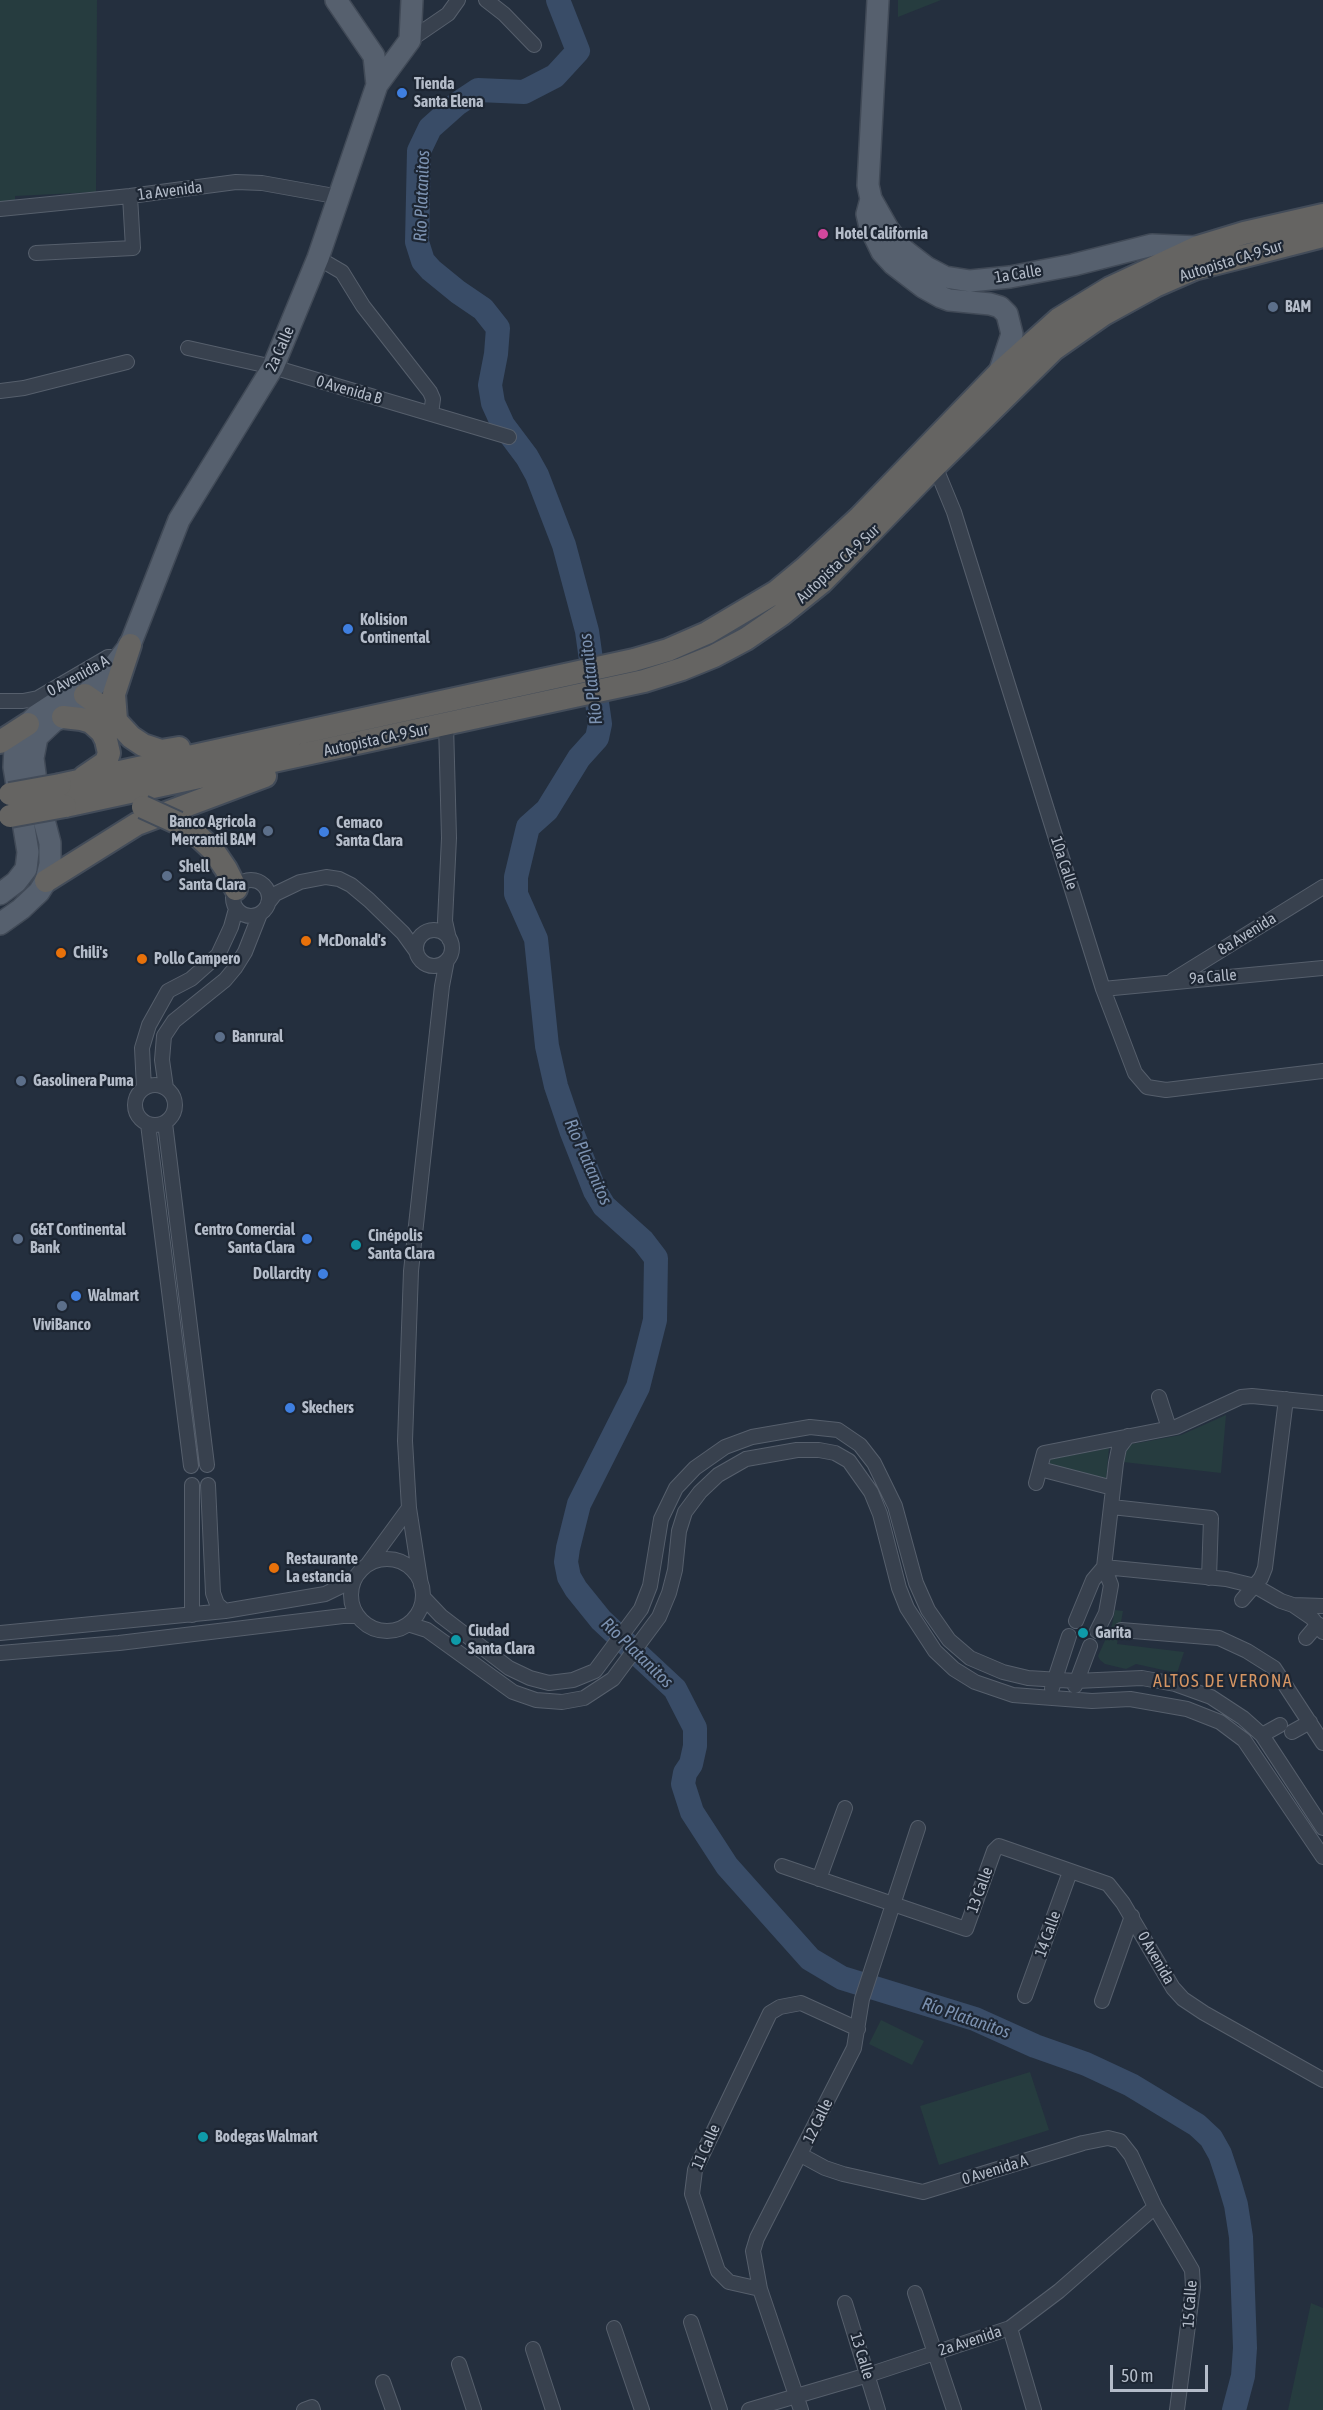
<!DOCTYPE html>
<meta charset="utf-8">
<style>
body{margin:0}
#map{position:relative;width:1323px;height:2410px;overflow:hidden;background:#242f3e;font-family:"Asap Condensed",sans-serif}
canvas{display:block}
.scale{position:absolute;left:1110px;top:2365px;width:98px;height:27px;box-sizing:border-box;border:3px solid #b4bcc9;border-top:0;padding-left:8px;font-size:18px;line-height:21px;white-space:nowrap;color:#b4bcc9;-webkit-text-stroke:4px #1d2633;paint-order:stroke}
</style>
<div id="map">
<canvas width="1323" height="2410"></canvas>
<div class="scale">50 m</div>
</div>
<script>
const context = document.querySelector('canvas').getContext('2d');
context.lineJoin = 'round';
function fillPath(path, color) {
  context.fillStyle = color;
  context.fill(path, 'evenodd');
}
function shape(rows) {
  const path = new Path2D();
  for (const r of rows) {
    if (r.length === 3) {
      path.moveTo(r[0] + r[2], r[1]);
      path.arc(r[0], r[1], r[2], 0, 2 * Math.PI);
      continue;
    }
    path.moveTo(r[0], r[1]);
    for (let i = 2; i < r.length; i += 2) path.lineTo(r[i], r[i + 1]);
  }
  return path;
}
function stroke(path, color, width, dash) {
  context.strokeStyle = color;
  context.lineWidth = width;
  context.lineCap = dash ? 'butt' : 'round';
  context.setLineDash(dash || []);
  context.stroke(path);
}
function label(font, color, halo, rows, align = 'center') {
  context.font = font + ' "Asap Condensed",sans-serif';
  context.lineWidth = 4.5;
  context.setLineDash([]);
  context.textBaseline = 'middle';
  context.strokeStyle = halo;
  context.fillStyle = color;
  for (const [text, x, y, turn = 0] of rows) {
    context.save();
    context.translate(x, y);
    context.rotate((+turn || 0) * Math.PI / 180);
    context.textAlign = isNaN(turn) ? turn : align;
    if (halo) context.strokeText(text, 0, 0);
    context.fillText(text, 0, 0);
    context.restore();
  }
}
fillPath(shape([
 [0,0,97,0,96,192,15,196,15,202,0,203],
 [898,0,941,0,898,17],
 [1226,1415,1221,1473,1123,1462,1124,1452,1132,1444,1181,1435],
 [1109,1448,1106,1480,1046,1464,1047,1460],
 [1115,1610,1123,1611,1117,1644,1184,1652,1177,1673,1136,1664,1126,1669,1105,1664,1100,1660,1098,1656,1112,1625],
 [881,2020,924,2041,912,2065,869,2044],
 [1030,2072,1049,2130,939,2165,920,2106],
 [1311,2303,1323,2308,1323,2410,1288,2410]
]), '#263c3f');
stroke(shape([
 [558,0,578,51,555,76,524,92,478,90,457,104,430,128,419,151,417,242,423,261,431,270,458,292,483,309,498,328,496,354,490,385,493,403,503,425,527,457,537,475,564,545,587,631,600,724,597,738,579,758,547,810,528,827,516,877,516,894,536,939,547,1046,556,1086,571,1130,595,1191,604,1206,643,1241,656,1258,655,1320,638,1387,579,1504,568,1548,566,1562,569,1577,576,1589,601,1620,675,1689,695,1728,695,1746,691,1764,685,1773,683,1784,692,1812,727,1866,810,1959,842,1978,975,2019,1035,2046,1086,2064,1131,2085,1197,2125,1211,2138,1220,2154,1228,2178,1236,2205,1241,2237,1245,2348,1243,2376,1234,2410]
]), '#394c67', 24);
const minor = shape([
 [486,0,504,14,534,45],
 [410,40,448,14,458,0],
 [0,209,130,196,236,182,262,183,340,197],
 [36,253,133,248,130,196],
 [318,258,342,272,363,306,430,392,433,399,431,414],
 [188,348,273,367,509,437],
 [0,391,24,388,127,362],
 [935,466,954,512,1103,989,1135,1073,1147,1087,1166,1090,1323,1071],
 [0,701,23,701,38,698,108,657,121,657],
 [446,724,449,838,445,921,449,939],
 [251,898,18],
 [268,903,275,894,300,882,326,877,339,879,351,885,369,900,403,933,416,951],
 [434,948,18],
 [1173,980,1323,887],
 [1103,989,1323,968],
 [155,1105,20],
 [144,1088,142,1048,149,1025,168,991,191,979,218,955,231,927,236,909],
 [166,1088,162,1060,164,1036,174,1021,225,980,235,968,245,952,260,914],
 [165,1123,207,1465],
 [148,1124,191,1466],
 [1159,1397,1169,1428],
 [1040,1469,1113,1488],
 [1036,1483,1044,1453,1176,1427,1241,1397,1252,1396,1323,1403],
 [208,1485,213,1593,217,1604,225,1611],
 [1112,1507,1211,1518,1209,1578],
 [387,1595,36],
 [368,1564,409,1508],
 [1104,1567,1226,1579,1255,1586,1281,1601,1293,1605,1323,1606],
 [421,1585,409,1508,405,1441,411,1271,442,986,447,960],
 [423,1597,441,1616,509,1668,530,1678,549,1683,573,1680,595,1671,641,1609,650,1586,661,1519,676,1488,695,1468,725,1447,752,1437,810,1427,838,1430,860,1445,874,1463,895,1506,916,1583,928,1610,949,1640,970,1658,1003,1672,1028,1678,1076,1681,1142,1678,1175,1684,1211,1697,1243,1718,1262,1735,1323,1828],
 [1242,1600,1261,1578,1265,1568,1286,1399],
 [1293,1605,1312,1618,1323,1632],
 [192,1615,192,1485],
 [1076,1621,1093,1580,1104,1567],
 [408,1624,427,1630,513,1692,536,1700,562,1702,584,1698,613,1679,659,1617,669,1593,675,1570,679,1531,685,1512,700,1492,718,1475,746,1459,797,1450,819,1450,835,1453,849,1461,871,1492,880,1514,899,1588,907,1608,935,1651,954,1669,975,1682,1013,1695,1092,1701,1130,1699,1187,1709,1220,1722,1244,1740,1323,1857],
 [1121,1630,1219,1638,1247,1651,1274,1668,1323,1743],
 [1097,1631,1106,1613,1111,1585,1104,1567,1116,1463,1119,1448,1128,1436],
 [0,1633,225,1611,325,1594,354,1580],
 [1306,1638,1318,1624],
 [0,1653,119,1643,343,1616,357,1616],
 [1075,1686,1090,1646],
 [1052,1688,1069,1636],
 [1292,1732,1310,1722],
 [1262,1735,1280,1725],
 [782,1866,966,1929,994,1851,999,1846,1108,1884,1123,1903,1173,1988,1183,1999,1204,2013,1323,2080],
 [819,1879,845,1808],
 [1025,1996,1070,1872],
 [1102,2001,1132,1916],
 [801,2155,825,2168,843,2174,923,2192,1083,2143,1108,2138,1120,2141,1131,2155,1155,2207,1192,2270,1193,2287,1177,2410],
 [760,2289,729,2282,718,2271,692,2194,695,2170,770,2013,780,2007,801,2003,858,2029],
 [915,2293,954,2410],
 [845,2303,878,2410],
 [691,2322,720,2410],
 [614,2328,642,2410],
 [1010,2328,1034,2410],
 [533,2349,553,2410],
 [459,2364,474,2410],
 [383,2382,393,2410],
 [304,2410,312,2407,313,2410],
 [749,2410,868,2375,1010,2328,1059,2291,1155,2207],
 [801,2410,760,2289,753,2251,757,2238,854,2048,862,1999,918,1828]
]);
const primary = shape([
 [336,0,374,56,377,85],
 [878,0,868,185,871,199,888,229,904,250,926,267,945,277,970,281,1010,277,1073,265,1152,245,1198,247],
 [871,199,867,214,870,227,882,252,893,264,923,287,941,297,949,300,990,304,1000,307,1007,314,1012,334,999,373],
 [0,894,16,882,26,869,28,852,14,767,15,746,28,724,37,715,60,700,70,696,85,695],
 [0,924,21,909,39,892,46,881,50,864,50,843,38,797,33,758,37,737,54,721,63,717,113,667,130,645,179,520,273,367,318,258,377,85,410,40,412,0]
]);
const trunk = shape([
 [85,695,105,709,131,737,143,745,161,751,179,748],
 [63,717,81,719,91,722,102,732,106,740,109,753,106,762,84,777],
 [116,720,114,694,130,645],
 [0,742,28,724],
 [60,785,634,660,668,650,707,633,776,592,805,568,860,517,999,373,1059,319,1110,288,1198,247,1244,233,1323,215],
 [65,806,644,681,682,669,714,656,746,639,781,615,822,582,935,466,1054,349,1104,314,1155,286,1194,269,1323,236],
 [178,823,197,835,213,850,226,869,236,889],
 [46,881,137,824,265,776]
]);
stroke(minor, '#565f6c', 16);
stroke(primary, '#414a57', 24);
stroke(trunk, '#434c59', 26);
stroke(minor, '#38414e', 14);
stroke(primary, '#56606e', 21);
stroke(trunk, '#656462', 22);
const trunkBridge = shape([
 [10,794,60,785],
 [143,807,178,823],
 [10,816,65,806]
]);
stroke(trunkBridge, '#434c59', 26, []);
stroke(trunkBridge, '#656462', 22);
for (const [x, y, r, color] of [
 [402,93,6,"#3f7fe0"],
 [823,234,6,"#d1479c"],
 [1273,307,6,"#5c6f8a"],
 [348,629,6,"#3f7fe0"],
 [268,831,6,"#5c6f8a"],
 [324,832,6,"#3f7fe0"],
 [167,876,6,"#5c6f8a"],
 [306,941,6,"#e8710a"],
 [61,953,6,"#e8710a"],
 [142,959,6,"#e8710a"],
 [220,1037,6,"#5c6f8a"],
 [21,1081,6,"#5c6f8a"],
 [18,1239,6,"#5c6f8a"],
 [307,1239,6,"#3f7fe0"],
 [356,1245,6,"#0f9aa8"],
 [323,1274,6,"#3f7fe0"],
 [76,1296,6,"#3f7fe0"],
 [62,1306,6,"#5c6f8a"],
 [290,1408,6,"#3f7fe0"],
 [274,1568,6,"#e8710a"],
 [1083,1633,6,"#0f9aa8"],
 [456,1640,6,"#0f9aa8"],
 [203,2137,6,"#0f9aa8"]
]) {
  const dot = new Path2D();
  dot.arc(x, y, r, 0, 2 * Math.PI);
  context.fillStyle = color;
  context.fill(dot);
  stroke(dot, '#1d2633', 2);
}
label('bold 16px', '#b4bcc9', '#1d2633', [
 ["Tienda",414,84],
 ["Santa Elena",414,102],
 ["Hotel California",835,234],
 ["BAM",1285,307],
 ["Kolision",360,620],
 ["Continental",360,638],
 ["Banco Agricola",256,822,"right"],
 ["Mercantil BAM",256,840,"right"],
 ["Cemaco",336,823],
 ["Santa Clara",336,841],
 ["Shell",179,867],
 ["Santa Clara",179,885],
 ["McDonald's",318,941],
 ["Chili's",73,953],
 ["Pollo Campero",154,959],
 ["Banrural",232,1037],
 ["Gasolinera Puma",33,1081],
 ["G&T Continental",30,1230],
 ["Bank",30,1248],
 ["Centro Comercial",295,1230,"right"],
 ["Santa Clara",295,1248,"right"],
 ["Cinépolis",368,1236],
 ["Santa Clara",368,1254],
 ["Dollarcity",311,1274,"right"],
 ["Walmart",88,1296],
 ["ViviBanco",62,1325,"center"],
 ["Skechers",302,1408],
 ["Restaurante",286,1559],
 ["La estancia",286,1577],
 ["Ciudad",468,1631],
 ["Santa Clara",468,1649],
 ["Garita",1095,1633],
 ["Bodegas Walmart",215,2137]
], 'left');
label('16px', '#b4bcc9', '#1d2633', [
 ["1a Avenida",170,191,-7],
 ["Autopista CA-9 Sur",1231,261,-17],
 ["1a Calle",1018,274,-9],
 ["2a Calle",280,349,-66],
 ["0 Avenida B",349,390,16],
 ["Autopista CA-9 Sur",838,564,-43],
 ["0 Avenida A",78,676,-29],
 ["Autopista CA-9 Sur",376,740,-12],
 ["10a Calle",1064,863,72],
 ["8a Avenida",1247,934,-32],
 ["9a Calle",1213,977,-5],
 ["13 Calle",980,1890,-70],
 ["14 Calle",1048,1934,-70],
 ["0 Avenida",1156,1958,60],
 ["12 Calle",818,2121,-64],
 ["11 Calle",706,2147,-66],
 ["0 Avenida A",995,2170,-17],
 ["15 Calle",1190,2304,-86],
 ["2a Avenida",970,2341,-18],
 ["13 Calle",862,2356,73]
]);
label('italic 18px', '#7c92b1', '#1d2633', [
 ["Río Platanitos",422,196,-88],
 ["Río Platanitos",591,679,-97],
 ["Río Platanitos",588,1162,66],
 ["Río Platanitos",637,1653,44],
 ["Río Platanitos",966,2018,19]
]);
context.letterSpacing = '1.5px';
label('18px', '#d59563', '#1d2633', [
 ["ALTOS DE VERONA",1223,1681]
]);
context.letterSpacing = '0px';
</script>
